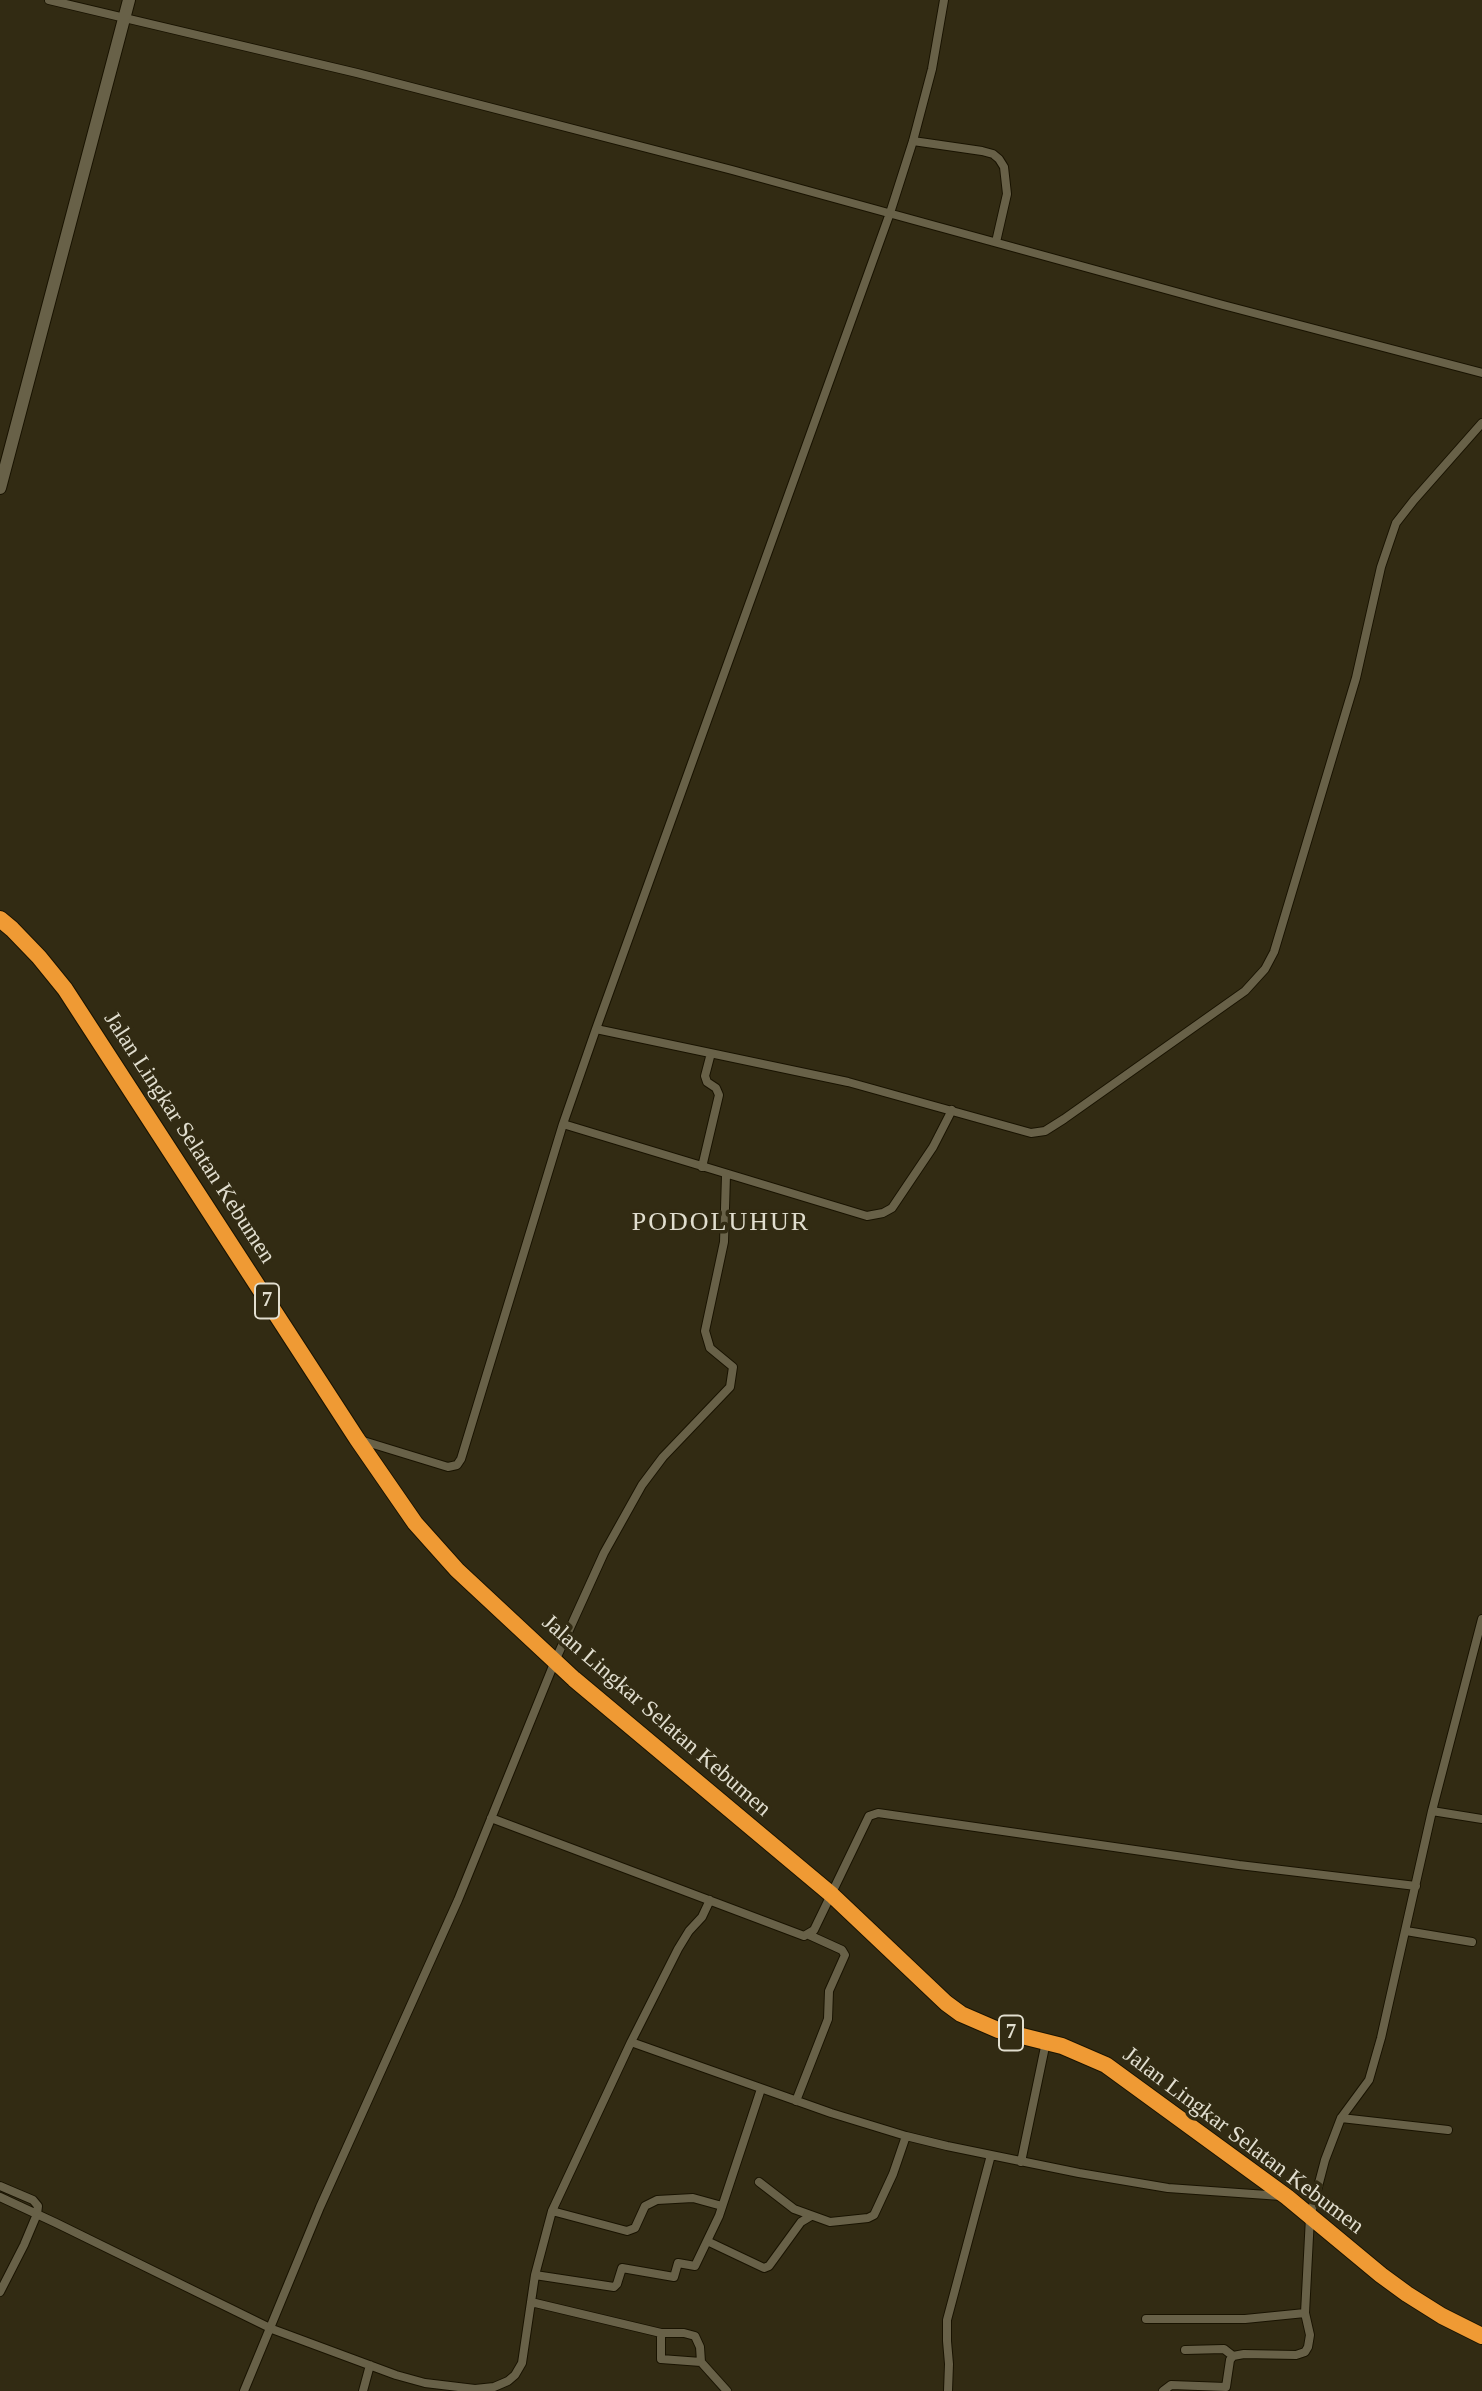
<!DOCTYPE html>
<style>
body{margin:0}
canvas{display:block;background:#322b13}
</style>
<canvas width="1482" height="2391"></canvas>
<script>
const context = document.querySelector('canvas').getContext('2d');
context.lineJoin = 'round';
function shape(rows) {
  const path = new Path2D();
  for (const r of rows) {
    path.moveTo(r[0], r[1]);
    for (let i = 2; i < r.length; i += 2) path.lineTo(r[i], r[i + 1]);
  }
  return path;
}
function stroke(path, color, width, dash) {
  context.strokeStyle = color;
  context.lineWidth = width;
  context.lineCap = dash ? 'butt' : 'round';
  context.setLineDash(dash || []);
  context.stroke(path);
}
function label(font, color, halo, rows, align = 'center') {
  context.font = font + ' "Times New Roman",serif';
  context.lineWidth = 7;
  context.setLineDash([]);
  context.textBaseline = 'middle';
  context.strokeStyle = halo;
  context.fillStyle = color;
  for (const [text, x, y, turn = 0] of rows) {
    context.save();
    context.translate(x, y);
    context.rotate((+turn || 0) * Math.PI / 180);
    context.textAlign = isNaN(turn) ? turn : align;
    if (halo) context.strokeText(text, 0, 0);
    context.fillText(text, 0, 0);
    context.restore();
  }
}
const street = shape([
 [49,0,357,73,732,170,1223,305,1482,373],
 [913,141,982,151,993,154,999,159,1004,167,1007,194,996,242],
 [596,1029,848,1082,1031,1133,1045,1131,1064,1119,1245,991,1265,969,1274,952,1356,678,1381,567,1396,523,1414,500,1482,423],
 [563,1124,867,1216,883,1213,892,1208,933,1147,952,1110],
 [702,1167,719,1095,716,1088,707,1082,705,1076,711,1053],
 [360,1440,448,1467,457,1465,461,1459,563,1124,596,1029,890,213,913,141,932,69,944,0],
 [1432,1811,1482,1619],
 [491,1818,804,1936,814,1930,869,1816,878,1813,1239,1865,1416,1886],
 [1406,1931,1472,1942],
 [631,2042,678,1949,689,1931,702,1917,710,1900],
 [796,2101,828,2019,829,1991,845,1955,842,1950,809,1935],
 [1341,2118,1448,2130],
 [1021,2162,1046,2042],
 [759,2182,794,2209,830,2222,868,2218,874,2215,893,2174,906,2136],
 [0,2186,33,2200,38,2206,37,2214,24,2245,0,2292],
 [0,2197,56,2223,272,2329,396,2375,425,2383,475,2389,494,2387,508,2381,515,2375,522,2363,535,2275,552,2211,631,2042,831,2113,906,2136,947,2146,1079,2173,1168,2188,1281,2196],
 [552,2211,627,2231,635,2228,645,2206,657,2200,693,2198,722,2206],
 [707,2241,764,2268,769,2266,801,2222,811,2216],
 [535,2275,614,2287,617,2284,622,2268,674,2277,678,2263,695,2266,719,2216,761,2089],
 [531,2302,661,2333,661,2359,701,2362],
 [1146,2319,1245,2319,1305,2313],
 [661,2333,684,2333,695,2336,700,2347,701,2362,727,2391],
 [1185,2350,1224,2349,1233,2356],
 [244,2391,320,2207,458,1900,555,1661,604,1553,642,1485,663,1457,730,1387,733,1367,710,1348,705,1331,724,1242,726,1175],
 [363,2391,370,2365],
 [948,2391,949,2364,947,2341,947,2320,991,2155],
 [1163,2391,1171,2385,1226,2387,1230,2360,1233,2356,1244,2354,1296,2355,1305,2352,1308,2347,1310,2335,1305,2313,1310,2217,1325,2160,1341,2118,1369,2080,1381,2038,1432,1811,1482,1819]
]);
const secondary = shape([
 [0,488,129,0]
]);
const highway = shape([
 [0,919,12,929,39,957,65,989,357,1439,415,1523,457,1570,574,1679,832,1895,946,2003,961,2014,998,2030,1062,2046,1106,2065,1287,2197,1381,2275,1407,2294,1442,2316,1482,2336]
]);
stroke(street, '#191300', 10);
stroke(secondary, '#191300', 14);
stroke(highway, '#191300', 18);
stroke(street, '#686148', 8);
stroke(secondary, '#686148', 12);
stroke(highway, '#ef9a34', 16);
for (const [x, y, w] of [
 [267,1301,24],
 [1011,2033,24]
]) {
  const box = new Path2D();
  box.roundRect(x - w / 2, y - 17.5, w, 35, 5);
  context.fillStyle = '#322b13';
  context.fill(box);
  stroke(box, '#e1decf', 2);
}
label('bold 21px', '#e1decf', null, [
 ["7",267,1301],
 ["7",1011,2033]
]);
label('23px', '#e1decf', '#322b13', [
 ["Jalan Lingkar Selatan Kebumen",189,1138,57],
 ["Jalan Lingkar Selatan Kebumen",656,1716,41],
 ["Jalan Lingkar Selatan Kebumen",1243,2141,37]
]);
context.letterSpacing = '2px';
label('26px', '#e1decf', '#322b13', [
 ["PODOLUHUR",721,1223]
]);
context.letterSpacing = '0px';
</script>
